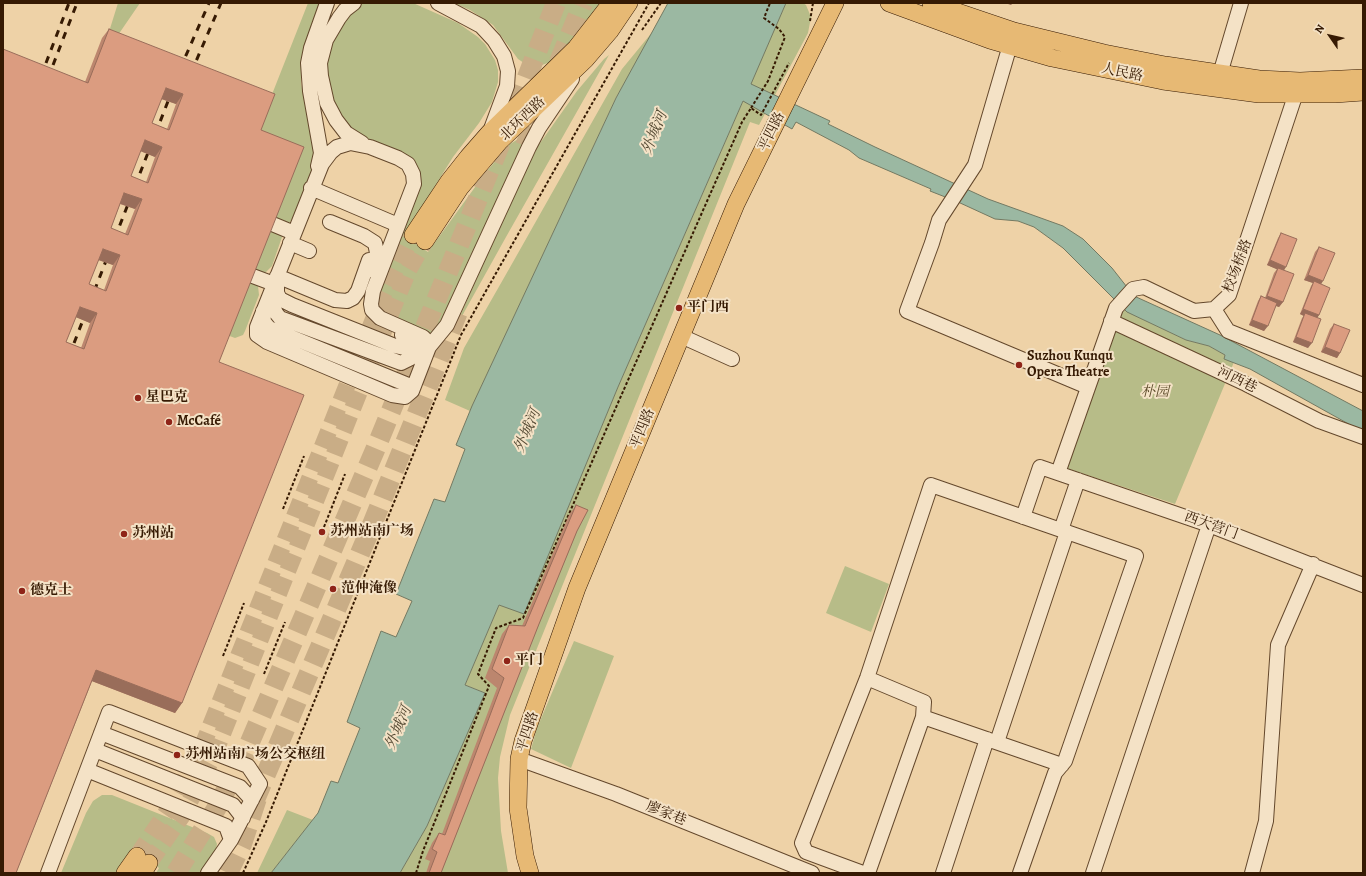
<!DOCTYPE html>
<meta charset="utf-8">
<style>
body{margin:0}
#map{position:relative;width:1366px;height:876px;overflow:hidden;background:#eed2a7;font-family:Alegreya,serif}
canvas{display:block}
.frame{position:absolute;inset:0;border:4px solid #361a03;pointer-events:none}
.north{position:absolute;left:1310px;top:16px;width:40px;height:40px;-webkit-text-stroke:3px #f4e2c6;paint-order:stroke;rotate:304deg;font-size:11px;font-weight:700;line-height:16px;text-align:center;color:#361a03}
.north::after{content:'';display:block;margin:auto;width:14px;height:18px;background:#361a03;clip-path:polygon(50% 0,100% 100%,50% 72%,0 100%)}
</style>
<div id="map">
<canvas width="1366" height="876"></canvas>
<div class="frame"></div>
<div class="north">N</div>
</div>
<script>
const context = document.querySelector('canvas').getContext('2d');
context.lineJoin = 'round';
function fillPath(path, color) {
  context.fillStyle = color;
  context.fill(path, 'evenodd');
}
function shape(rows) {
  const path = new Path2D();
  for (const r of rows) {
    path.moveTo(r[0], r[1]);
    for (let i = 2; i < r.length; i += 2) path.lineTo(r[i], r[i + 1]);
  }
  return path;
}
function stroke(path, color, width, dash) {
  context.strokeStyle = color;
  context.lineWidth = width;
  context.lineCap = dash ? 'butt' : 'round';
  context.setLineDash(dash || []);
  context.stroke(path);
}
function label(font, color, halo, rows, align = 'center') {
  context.font = font + ' Alegreya,"Noto Serif SC",serif';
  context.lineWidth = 4;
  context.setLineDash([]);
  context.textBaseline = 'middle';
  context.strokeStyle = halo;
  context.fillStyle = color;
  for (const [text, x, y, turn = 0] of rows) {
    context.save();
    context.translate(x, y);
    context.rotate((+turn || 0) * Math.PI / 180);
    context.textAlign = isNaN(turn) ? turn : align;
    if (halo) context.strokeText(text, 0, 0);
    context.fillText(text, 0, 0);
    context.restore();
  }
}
fillPath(shape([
 [118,3,140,3,116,38,108,35],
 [308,3,321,3,302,61,301,73,301,83,315,155,314,164,296,212,290,222,287,224,271,222,254,140],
 [364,3,413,3,458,23,478,37,485,44,495,60,498,70,498,82,492,102,479,123,453,157,404,236,428,252,486,172,510,144,520,138,526,140,447,317,431,337,379,311,377,297,420,178,419,169,414,162,351,132,329,98,327,58,333,35,355,8],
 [454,3,601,3,575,38,553,61,542,65,524,63,518,59,493,25,470,10],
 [786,3,803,3,806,5,811,17,808,33,759,125,750,122,510,715,500,757,498,778,501,831,508,873,400,873,427,826,485,693,465,685,499,605,524,613,618,387],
 [654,30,616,98,470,411,445,400,464,348,513,262,622,69],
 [609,55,506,237,452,334,515,192,538,146,577,91,604,59],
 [269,226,281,234,282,237,272,266,264,274,252,271],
 [248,280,258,286,259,295,245,331,243,335,235,338,227,335],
 [1120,306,1136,316,1186,340,1209,346,1225,355,1224,359,1234,362,1175,504,1063,467],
 [845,566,889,584,871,632,826,613],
 [574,641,614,656,571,768,531,749,537,728],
 [102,795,112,795,207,833,214,837,217,844,216,849,200,873,156,873,159,868,133,850,117,873,61,873,86,813,93,801],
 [287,810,313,820,271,873,257,873]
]), '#b7bc88');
const water = shape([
 [668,3,786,3,751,84,830,121,828,124,875,147,988,199,1063,226,1083,239,1112,268,1134,296,1220,335,1363,411,1363,432,1250,369,1224,359,1225,355,1209,346,1186,340,1127,312,1063,248,1034,227,1018,221,995,219,958,202,930,191,931,189,859,158,849,150,796,122,792,129,743,101,618,387,524,614,499,605,465,685,485,693,427,826,400,873,271,873,318,813,331,781,338,783,360,728,347,722,381,631,396,637,412,601,396,594,434,499,445,502,465,449,456,445,472,406,616,98,668,3]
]);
fillPath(water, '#9bb8a2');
stroke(water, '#737962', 1);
stroke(shape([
 [137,856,168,810,202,747,384,293,413,235],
 [149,863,182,816,214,755,396,300,409,269,425,241]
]), '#c9ad86', 17, [17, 8]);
stroke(shape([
 [525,146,583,3],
 [254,802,367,537,460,307],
 [176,873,216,809,244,756,375,450,515,108,556,3],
 [228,873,242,844,258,795]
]), '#c9ad86', 20, [20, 10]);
const minor = shape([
 [354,3,345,10,339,18,326,40,320,63,321,76,327,103,336,120,346,133,362,143],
 [438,3,481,26,494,40,504,56,508,71,507,86,491,129],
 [1010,45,975,165,939,220,932,243,907,311,1088,387],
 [1220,74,1241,3],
 [318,166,321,153,310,91,308,63,311,48,327,3],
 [311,188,398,225],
 [330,222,364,236,375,243,377,253,371,270],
 [270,223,294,233],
 [290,243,309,251],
 [250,275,274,284],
 [277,276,335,300,347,301,353,298,358,291,369,260],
 [277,285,277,293,280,299,292,305,395,346,404,348,407,346,410,338],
 [274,292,273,306,276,313,280,318,401,363,411,358,414,353,416,345,414,341,402,335],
 [1214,309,1228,331,1363,385],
 [263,311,264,322,269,328,413,387],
 [1111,321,1246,384,1319,421,1363,437],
 [681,336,732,359],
 [429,347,427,341,423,337,380,318,372,310,371,304,373,291,414,184,413,174,408,164,398,158,370,147,350,143,337,147,331,152,322,164,257,327,257,335,267,342,392,395,405,397,412,391,429,347,447,325,529,147,539,128,572,79],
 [1058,473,1116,308,1133,289,1144,287,1194,311,1214,309,1229,295,1299,84],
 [1023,517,1040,467,1209,525,1363,585],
 [1061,530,1078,480],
 [867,678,924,702,923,717,868,873],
 [923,717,1062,765],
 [101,733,240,787,252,800],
 [997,742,1067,532],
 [95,750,233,805,243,818],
 [519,759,616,794,812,873],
 [87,770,226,826,231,840],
 [48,873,109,712,248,766,260,784,231,840,208,873],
 [863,873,806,852,802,843,867,678,931,485,1136,556,1065,761,1055,773,1020,873],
 [943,873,987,739],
 [1093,873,1209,525],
 [1252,873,1266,821,1278,645,1313,564]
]);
const major = shape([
 [889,3,990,40,1052,58,1163,81,1259,94,1335,94,1363,92],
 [931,3,1014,31,1104,53,1165,65,1259,79,1300,81,1363,78],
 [413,235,449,181,468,157,489,133,576,48,611,3],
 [425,241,460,188,500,141,586,59,610,31,629,3],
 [125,873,137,856],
 [143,873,149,863],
 [530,873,525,856,518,808,519,759,523,741,577,588,736,204,835,3]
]);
stroke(minor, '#64482c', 16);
stroke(major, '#361a03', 18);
stroke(shape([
 [810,21,813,3],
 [642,30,661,3],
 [751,108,768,81,785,37,779,29,764,18,770,3],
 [283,509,304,456],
 [324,527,345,474],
 [223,656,244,603],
 [264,674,285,622],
 [243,873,266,822,461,335,649,3],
 [416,873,423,851,489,686,478,674,496,628,523,618,742,122,751,108,761,115,789,63]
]), '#361a03', 2, [3, 2]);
stroke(minor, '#f4e2c6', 14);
stroke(major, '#e7b974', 17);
stroke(shape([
 [180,69,209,3],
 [191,73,221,3],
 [41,76,69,3],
 [48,78,77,3],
 [69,356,172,91]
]), '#361a03', 3, [7, 7]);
fillPath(shape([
 [109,29,261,130,219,362,182,703,175,713,92,681,16,873,85,82,102,38],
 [161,99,176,104,167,129,152,123],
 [140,151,155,157,146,182,131,176],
 [120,204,135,209,125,234,111,228],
 [98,260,113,265,104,290,89,284],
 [76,317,90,323,81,348,66,342],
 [1281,233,1283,270,1283,302,1279,307,1276,306,1264,331,1249,325,1258,301,1261,296,1265,298,1274,273,1277,269,1267,265,1278,238],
 [1319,247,1321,284,1319,315,1317,318,1308,348,1293,342,1302,318,1304,316,1300,314,1311,286,1313,283,1304,280,1315,252],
 [1334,324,1340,353,1337,358,1321,352,1330,329],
 [576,505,577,531,539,624,441,873,426,873,430,861,425,859,432,843,439,833,442,834,497,688,485,678,502,634,509,625,522,626,569,515]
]), '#bc866e');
fillPath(shape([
 [1005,3,1013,3,1011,5],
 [166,88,183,94,176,104,159,98],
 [145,140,162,147,155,157,138,150],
 [124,193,142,199,135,209,118,203],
 [103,249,120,255,113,265,96,259],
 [1270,260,1286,267,1283,272,1267,265],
 [1308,275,1323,281,1320,286,1314,281,1313,283,1304,280],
 [1267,296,1283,302,1279,307,1263,301],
 [80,307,97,313,90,323,73,316],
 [1303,309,1319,315,1316,320,1305,313,1304,316,1300,314],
 [1252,320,1268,326,1264,331,1249,325],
 [1296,337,1312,343,1308,348,1293,342],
 [1325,347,1340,353,1337,358,1321,352],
 [96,670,182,703,175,713,89,680]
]), '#996d5a');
const building = shape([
 [109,29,275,94,261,130,304,147,219,362,304,395,182,703,96,670,16,873,3,873,3,49,88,83,109,29],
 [166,88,183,94,169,130,152,123,166,88],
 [145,140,162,147,148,183,131,176,145,140],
 [124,193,142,199,128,235,111,228,124,193],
 [103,249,120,255,106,291,89,284,103,249],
 [80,307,97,313,84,349,66,342,80,307],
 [1281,233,1297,239,1286,267,1270,260,1281,233],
 [1319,247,1335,253,1323,281,1308,275,1319,247],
 [1278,268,1294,274,1283,302,1267,296,1278,268],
 [1314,281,1330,288,1319,315,1303,309,1314,281],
 [1261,296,1277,303,1268,326,1252,320,1261,296],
 [1305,313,1321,319,1312,343,1296,337,1305,313],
 [1334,324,1350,330,1340,353,1325,347,1334,324],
 [576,505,588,510,577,531,539,624,441,873,429,873,437,852,432,849,439,833,445,835,504,678,492,669,509,625,525,626,576,505]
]);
fillPath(building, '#db9c80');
stroke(building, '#996d5a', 1);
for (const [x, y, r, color] of [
 [679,308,4,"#8f2418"],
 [1019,365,4,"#8f2418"],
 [138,398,4,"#8f2418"],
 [169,422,4,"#8f2418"],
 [322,532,4,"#8f2418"],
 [124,534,4,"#8f2418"],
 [333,589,4,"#8f2418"],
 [22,591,4,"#8f2418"],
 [507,661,4,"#8f2418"],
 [177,755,4,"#8f2418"]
]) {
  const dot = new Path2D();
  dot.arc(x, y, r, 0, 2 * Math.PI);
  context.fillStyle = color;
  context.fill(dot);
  stroke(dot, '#f4e2c6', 1.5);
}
label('14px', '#361a03', '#f4e2c6', [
 ["人民路",1122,73,12],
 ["北环西路",523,119,-44],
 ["平四路",772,132,-64],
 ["校场桥路",1238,266,-69],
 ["河西巷",1237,380,26],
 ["平四路",643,429,-68],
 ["西大营门",1211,526,20],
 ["平四路",528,732,-72],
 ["廖家巷",666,814,22]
]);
label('bold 14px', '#361a03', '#f4e2c6', [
 ["平门西",687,308],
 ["Suzhou Kunqu",1027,357],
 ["Opera Theatre",1027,373],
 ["星巴克",146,398],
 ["McCafé",177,422],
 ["苏州站南广场",330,532],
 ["苏州站",132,534],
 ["范仲淹像",341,589],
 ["德克士",30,591],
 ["平门",515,661],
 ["苏州站南广场公交枢纽",185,755]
], 'left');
label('italic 14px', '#5d4b2b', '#f4e2c6', [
 ["朴园",1155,393]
]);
label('italic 15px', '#544933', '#f4e2c6', [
 ["外城河",655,133,-68],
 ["外城河",528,431,-67],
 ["外城河",399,728,-67]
]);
</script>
